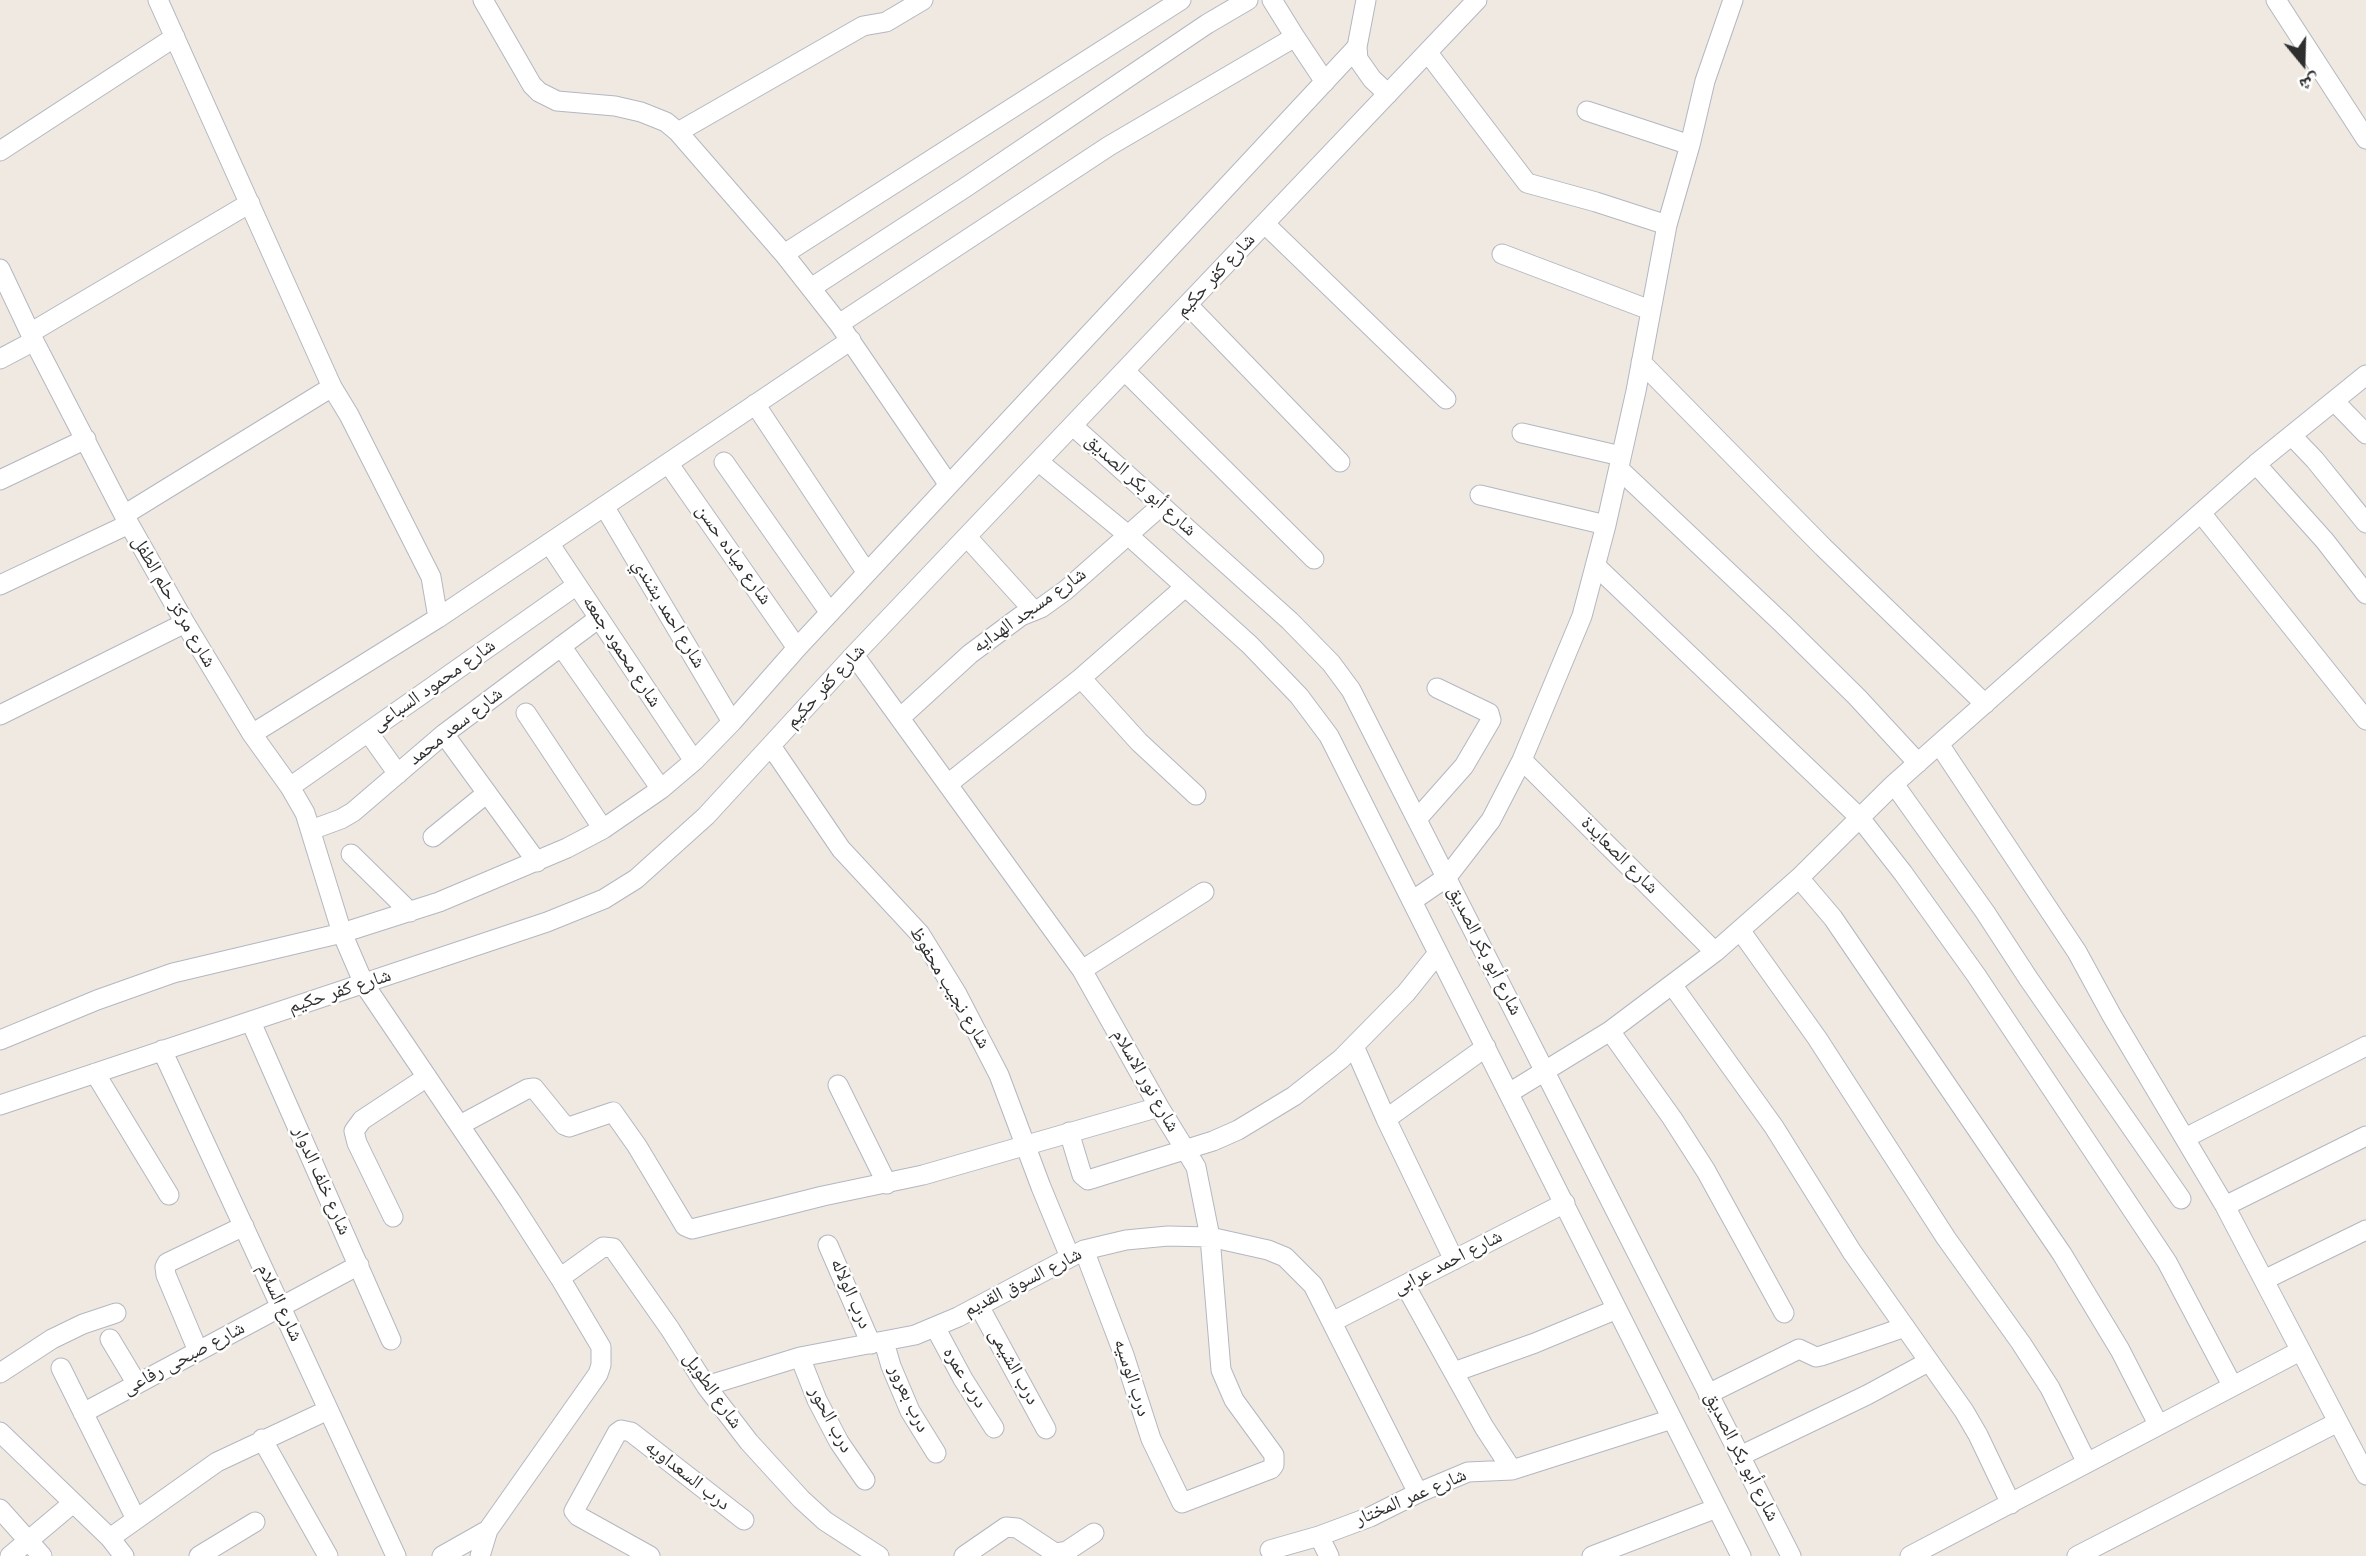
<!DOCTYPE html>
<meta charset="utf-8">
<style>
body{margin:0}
#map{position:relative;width:2366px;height:1556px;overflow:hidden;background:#efe9e1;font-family:"Nunito Sans","Noto Naskh Arabic",sans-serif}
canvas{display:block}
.north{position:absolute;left:2268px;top:28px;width:70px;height:70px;-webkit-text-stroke:5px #fff;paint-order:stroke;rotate:161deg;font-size:19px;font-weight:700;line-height:28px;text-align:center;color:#2e2e2e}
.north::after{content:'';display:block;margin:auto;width:24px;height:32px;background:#2e2e2e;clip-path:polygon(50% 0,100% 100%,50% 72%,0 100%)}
</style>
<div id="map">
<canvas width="2366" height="1556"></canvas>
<div class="north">ش</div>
</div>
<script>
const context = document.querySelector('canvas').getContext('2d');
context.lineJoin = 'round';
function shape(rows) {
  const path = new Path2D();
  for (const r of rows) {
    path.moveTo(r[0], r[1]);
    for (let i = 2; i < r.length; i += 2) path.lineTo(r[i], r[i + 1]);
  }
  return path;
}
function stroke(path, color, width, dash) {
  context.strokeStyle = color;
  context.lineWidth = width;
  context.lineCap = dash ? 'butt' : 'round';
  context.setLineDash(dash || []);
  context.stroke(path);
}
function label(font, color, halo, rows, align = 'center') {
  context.font = font + ' "Nunito Sans","Noto Naskh Arabic",sans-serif';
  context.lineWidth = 5;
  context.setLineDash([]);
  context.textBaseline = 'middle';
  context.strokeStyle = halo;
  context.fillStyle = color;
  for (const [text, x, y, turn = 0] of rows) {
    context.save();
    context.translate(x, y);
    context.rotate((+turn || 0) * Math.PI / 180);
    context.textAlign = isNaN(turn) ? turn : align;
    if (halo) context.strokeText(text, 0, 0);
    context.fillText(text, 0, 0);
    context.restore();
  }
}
const minor = shape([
 [158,0,332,387,349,415,431,577,438,618],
 [483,0,532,85,539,92,557,101,615,106,641,112,666,122,678,132,784,254,839,324,949,485],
 [1366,0,1357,47,1358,59,1372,79,1388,94],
 [2276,0,2366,139],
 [1295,37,1325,82],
 [1428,53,1527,183,1596,202,1667,225],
 [1587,111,1690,145],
 [678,132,863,26,886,22,923,0],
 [0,151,175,37],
 [1265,224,1446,399],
 [784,254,1181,0],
 [1502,254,1650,310],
 [0,269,34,341,124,515,185,623,252,734,290,787,305,813,342,933,364,984,510,1200,560,1278,601,1347,601,1365,598,1374,488,1530,480,1556],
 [811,288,966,187,1207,24,1248,0],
 [1188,305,1340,462],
 [839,324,1109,146,1295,37,1272,0],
 [30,333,250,203],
 [0,359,34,341],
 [1641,362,1823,547,1985,704],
 [1125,371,1314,559],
 [2334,401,2366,434],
 [755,404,867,573],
 [1073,426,1290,621,1331,663,1351,690,1791,1556],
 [1522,433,1621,456],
 [2293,437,2315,460,2366,523],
 [724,462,830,613],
 [1039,462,1128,535,1250,645,1299,696,1329,736,1741,1556],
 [668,463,797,648],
 [2256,464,2325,541,2366,594],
 [1619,469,1783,624,1857,697,1918,763],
 [0,480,86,439],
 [1480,495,1606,525],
 [604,506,732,722],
 [2201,513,2366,720],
 [124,515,332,387],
 [967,537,1034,611],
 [549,543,694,761],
 [1596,566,1860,818,1903,873,1976,975,2167,1262,2232,1385],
 [0,585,129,524],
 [561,646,661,789],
 [854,655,1082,970,1159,1107,1196,1167,1210,1237,1221,1370,1234,1400,1274,1455,1274,1465,1271,1469,1182,1503,1151,1439,1124,1355,1084,1250],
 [1081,678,1139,742,1196,795],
 [526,713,603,829],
 [0,715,185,623],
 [900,718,970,654,1021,616,1041,608,1066,590,1162,505],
 [368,732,398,774],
 [252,734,438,618,851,340],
 [444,734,537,862],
 [1939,744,2077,952,2112,1016,2225,1206,2366,1475],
 [771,746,841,849,920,934,957,994,999,1075,1041,1187,1070,1257],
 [1522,760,1715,952],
 [948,784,1081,678,1185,587],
 [1894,784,1985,912,2028,978,2181,1199],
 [290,787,577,585],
 [1418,818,1464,766,1491,720,1489,713,1437,688],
 [311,830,341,819,353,812,444,734,599,618],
 [433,837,487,793],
 [351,854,410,912],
 [1799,878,1833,918,2062,1254,2120,1350,2158,1424],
 [1412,901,1447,877,1491,820,1522,760,1582,616,1606,525,1636,391,1667,225,1690,145,1705,81,1733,0],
 [1740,930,1817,1038,1946,1238,2021,1343,2050,1388,2087,1463],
 [1082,970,1204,892],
 [1673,986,1774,1127,1852,1252,1964,1411,1978,1435,2011,1504],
 [251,1022,391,1340],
 [1610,1031,1672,1118,1706,1171,1784,1313],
 [0,1040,97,1000,173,973,342,933,439,902,567,848,603,829,661,789,694,761,732,722,797,648,1357,47],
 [1354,1046,1386,1119,1454,1260],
 [162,1050,396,1556],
 [95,1073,169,1195],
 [838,1085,887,1184],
 [1509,1093,1610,1031,1715,952,1799,878,1894,784,1939,744,2256,464,2366,375],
 [0,1105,547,922,604,899,636,879,706,816,854,655,1477,0],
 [1386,1119,1486,1047],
 [460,1125,527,1089,534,1088,564,1125,569,1127,613,1112,637,1146,685,1226,692,1229,823,1196,923,1175,1159,1107],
 [1069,1132,1082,1175,1088,1180,1213,1141,1238,1130,1294,1096,1341,1059,1406,993,1438,953],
 [2185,1138,2366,1046],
 [2225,1206,2366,1136],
 [393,1217,357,1143,354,1131,362,1120,427,1077],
 [828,1245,871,1344],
 [560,1278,603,1247,613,1248,670,1329,706,1386,749,1442,801,1499,825,1521,879,1556],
 [2264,1280,2366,1230],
 [1405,1285,1484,1427,1512,1470],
 [979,1306,1046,1429],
 [1332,1322,1565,1203],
 [935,1327,963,1379,994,1428],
 [110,1339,137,1384],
 [884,1342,891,1366,910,1411,936,1453],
 [198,1351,166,1275,165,1267,167,1263,244,1226],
 [800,1357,817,1400,839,1442,865,1480],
 [61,1368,136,1519],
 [1454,1372,1535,1343,1617,1309],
 [0,1373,52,1339,83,1324,116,1313],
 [706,1386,800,1357,915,1335,958,1317,1084,1250,1126,1240,1168,1236,1210,1237,1268,1250,1285,1257,1313,1285,1418,1493],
 [1708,1394,1799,1349,1816,1357,1821,1356,1905,1327],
 [83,1413,359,1265],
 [0,1432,110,1538,124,1556],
 [262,1439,328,1556],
 [1740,1456,1867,1395,1928,1362],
 [0,1509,42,1556],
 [1319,1536,1329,1556],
 [110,1538,217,1462,328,1410],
 [1270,1550,1319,1536,1370,1517,1418,1493,1468,1472,1512,1470,1672,1419],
 [10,1556,73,1503],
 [199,1556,255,1522],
 [442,1556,488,1530],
 [650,1556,578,1516,574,1511,617,1433,621,1430,631,1432,744,1520],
 [964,1556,1006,1527,1017,1528,1055,1553,1067,1551,1094,1533],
 [1592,1556,1717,1508],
 [1910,1556,2300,1351],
 [2077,1556,2338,1422]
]);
stroke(minor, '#b4b7c1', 21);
stroke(minor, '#fff', 19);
label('19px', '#2e2e2e', '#fff', [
 ["شارع كفر حكيم",1216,276,-47],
 ["شارع أبو بكر الصديق",1140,486,42],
 ["شارع مياده حسن",733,555,55],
 ["شارع مركز حلم الطفل",173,602,60],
 ["شارع مسجد الهدايه",1030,611,-35],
 ["شارع احمد بشندي",668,614,59],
 ["شارع محمود جمعه",621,652,57],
 ["شارع محمود السباعى",434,686,-35],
 ["شارع كفر حكيم",826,687,-47],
 ["شارع سعد محمد",456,727,-38],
 ["شارع الصعايدة",1619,856,45],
 ["شارع أبو بكر الصديق",1484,951,63],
 ["شارع نجيب محفوظ",949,988,59],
 ["شارع كفر حكيم",340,992,-18],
 ["شارع نور الاسلام",1145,1081,60],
 ["شارع خلف الدوار",321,1181,66],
 ["شارع احمد عرابى",1448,1263,-27],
 ["شارع السوق القديم",1023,1283,-27],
 ["درب الولاله",850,1294,66],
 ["شارع السلام",279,1303,65],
 ["شارع صبحى رفاعى",184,1359,-28],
 ["درب الشيمى",1013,1367,61],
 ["درب عمره",964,1378,59],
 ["درب الوسيه",1131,1378,72],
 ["شارع الطويل",712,1391,55],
 ["درب بعرور",908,1399,65],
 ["درب الحور",830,1420,62],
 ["شارع أبو بكر الصديق",1741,1457,63],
 ["درب السعداويه",687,1476,38],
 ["شارع عمر المختار",1411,1498,-23]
]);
</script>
